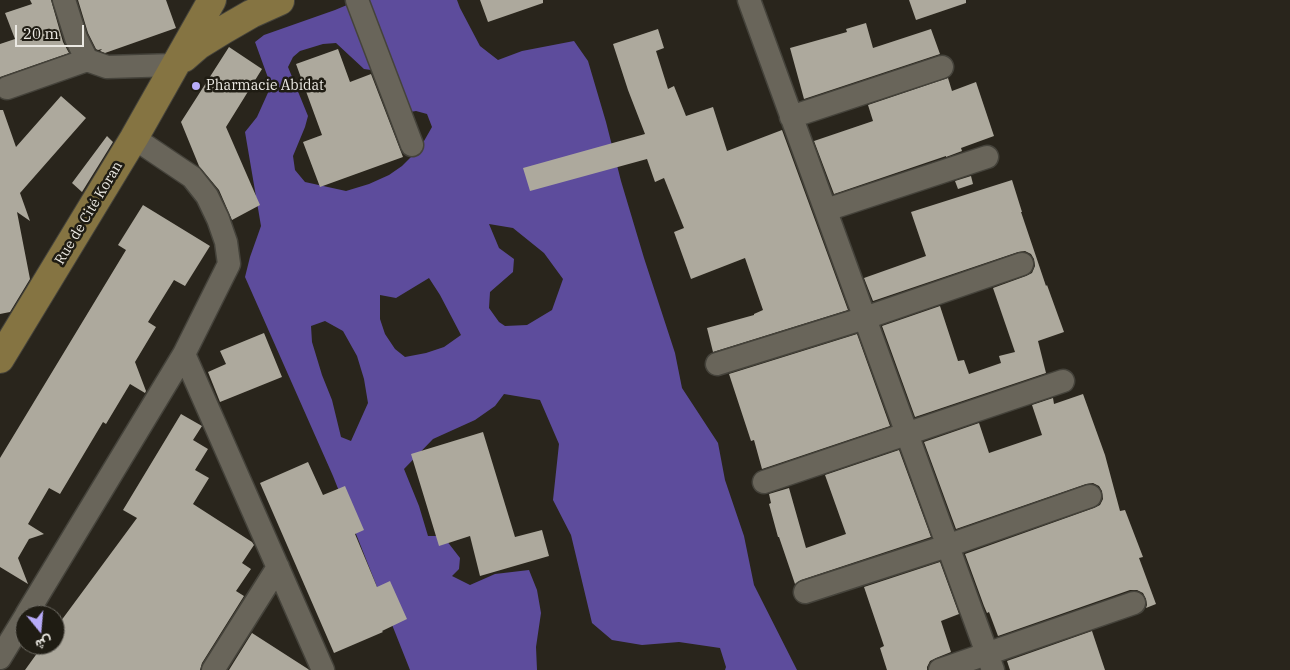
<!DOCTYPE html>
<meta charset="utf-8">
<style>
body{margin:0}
#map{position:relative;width:1290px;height:670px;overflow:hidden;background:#29251c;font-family:"IBM Plex Serif",Vazirmatn,serif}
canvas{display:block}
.north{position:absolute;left:15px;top:605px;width:50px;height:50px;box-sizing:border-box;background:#1f1c13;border:1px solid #716e66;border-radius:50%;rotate:163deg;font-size:14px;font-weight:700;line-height:20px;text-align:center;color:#ebe9e3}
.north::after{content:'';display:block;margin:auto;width:18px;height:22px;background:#b7abf8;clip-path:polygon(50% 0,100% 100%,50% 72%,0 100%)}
.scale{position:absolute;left:15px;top:25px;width:69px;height:22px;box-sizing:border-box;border:2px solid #ebe9e3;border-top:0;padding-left:6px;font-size:15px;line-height:18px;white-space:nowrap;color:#ebe9e3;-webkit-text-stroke:4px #1f1c13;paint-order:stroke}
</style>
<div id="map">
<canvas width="1290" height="670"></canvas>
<div class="north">ش</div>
<div class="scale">20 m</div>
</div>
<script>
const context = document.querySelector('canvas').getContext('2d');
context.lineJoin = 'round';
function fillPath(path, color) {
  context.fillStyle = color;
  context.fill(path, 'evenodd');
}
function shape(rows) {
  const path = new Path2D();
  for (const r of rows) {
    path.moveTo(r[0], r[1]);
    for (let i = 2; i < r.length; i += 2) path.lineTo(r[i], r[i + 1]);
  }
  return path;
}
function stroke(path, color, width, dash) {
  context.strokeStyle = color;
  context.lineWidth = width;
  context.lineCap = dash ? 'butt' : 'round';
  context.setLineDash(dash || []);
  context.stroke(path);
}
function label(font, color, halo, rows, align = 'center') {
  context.font = font + ' "IBM Plex Serif",serif';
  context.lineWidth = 5;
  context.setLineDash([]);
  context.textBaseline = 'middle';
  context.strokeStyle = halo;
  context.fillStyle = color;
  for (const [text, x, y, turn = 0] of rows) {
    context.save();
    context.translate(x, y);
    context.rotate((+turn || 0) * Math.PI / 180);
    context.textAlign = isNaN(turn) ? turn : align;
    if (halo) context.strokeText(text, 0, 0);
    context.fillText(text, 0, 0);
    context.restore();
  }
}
fillPath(shape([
 [359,0,457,0,460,8,480,46,498,60,522,51,574,41,588,61,606,122,621,181,644,258,675,353,682,388,718,443,725,480,744,536,754,585,797,670,725,670,726,667,720,648,679,642,642,645,612,640,592,623,571,535,553,500,559,444,540,400,504,394,495,406,475,420,433,439,404,469,419,506,428,536,443,536,460,558,459,569,452,576,470,585,495,574,529,570,537,590,541,613,536,647,537,670,410,670,333,476,245,277,250,257,261,226,245,132,257,117,271,86,255,42,264,35,335,10],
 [336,43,364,69,371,70,404,113,416,111,427,114,432,127,420,148,402,166,389,175,369,184,346,191,305,182,295,170,293,156,305,127,308,116,288,67,293,57,300,51,323,44],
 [489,224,513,228,544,253,563,279,552,310,527,325,505,326,499,322,489,308,490,292,513,272,514,259,499,248],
 [429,278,440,295,461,335,444,347,426,353,405,357,395,349,385,334,380,319,380,295,396,298],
 [325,321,343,331,357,356,364,379,368,403,351,441,341,437,332,400,322,375,312,342,311,326]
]), '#5d4c9c');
fillPath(shape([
 [30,0,51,0,63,42,69,53,0,77,0,44,15,39,5,13,32,4],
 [78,0,166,0,176,28,105,53,100,51,102,49,98,50,96,49,88,33],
 [480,0,543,0,543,3,488,22],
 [909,0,966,0,966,3,916,20],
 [866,23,873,48,931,29,940,54,804,99,790,48,847,32,846,29],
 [658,29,664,48,656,51,668,89,674,86,686,116,713,107,727,151,782,130,848,310,713,352,707,328,754,315,754,314,763,310,745,258,691,279,674,232,684,228,664,178,655,182,647,159,530,191,523,168,645,134,628,90,613,44],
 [229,47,262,69,226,127,260,205,232,220,219,190,199,166,181,122],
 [338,49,350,82,371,74,403,157,320,187,303,142,322,135,296,64],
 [948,78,952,91,976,82,994,136,961,148,962,151,946,157,946,156,834,194,814,141,873,121,868,105],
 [61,96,86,118,20,193,30,221,17,212,30,279,10,312,0,314,0,110,3,110,16,147],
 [107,136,113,142,82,192,72,183],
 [971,176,973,184,958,189,955,181],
 [1012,180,1022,212,1021,212,1046,286,1047,285,1064,332,1038,341,1046,373,915,417,882,326,940,306,958,361,964,360,969,374,1001,363,999,356,1015,352,993,288,1026,276,1032,273,1035,266,1034,259,1031,254,1025,251,1018,252,873,301,864,278,926,256,911,212],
 [143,205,210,246,185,286,174,280,148,322,156,327,135,362,146,391,145,393,130,384,106,424,103,422,60,494,49,488,28,524,44,534,29,539,18,558,28,584,0,567,0,458,126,250,118,245],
 [264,333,282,377,220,402,208,372,226,364,220,351],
 [857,334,890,426,762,469,754,440,751,441,729,374],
 [1083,394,1105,455,1120,511,1125,510,1143,557,1139,558,1156,604,1146,608,1147,605,1146,599,1143,593,1137,590,1130,590,998,636,989,612,987,613,984,606,965,554,1094,508,1100,505,1103,499,1102,491,1099,486,1093,483,1086,484,956,529,924,442,979,423,989,453,1042,435,1032,405,1053,398,1054,404],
 [181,414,202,426,193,440,208,449,195,470,209,478,193,504,252,542,254,545,242,563,251,569,236,591,244,596,202,663,200,670,25,670,43,645,55,645,55,629,137,518,123,510],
 [483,432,515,537,542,530,549,556,480,576,470,536,439,546,411,454],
 [899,450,931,537,801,580,795,584,779,537,778,537,769,504,771,503,769,494,789,488,806,548,846,534,825,475],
 [308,462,323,495,345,486,364,530,355,534,377,587,390,581,407,619,382,631,383,632,334,653,260,483],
 [940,562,959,614,941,621,951,652,936,658,930,661,927,667,927,670,887,670,880,648,884,646,864,587],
 [1092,631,1105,670,1010,670,1007,661],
 [252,633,308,669,309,670,229,670]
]), '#ada99d');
const minor = shape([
 [64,0,76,38,87,60,107,67,175,65],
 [357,0,412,145],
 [749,0,993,670],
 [7,88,87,60],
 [791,117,942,67],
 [826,210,987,157],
 [184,354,323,670],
 [717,364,865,318,1022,264],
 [764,482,1063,381],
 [805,592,947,546,1090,496],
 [26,615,184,354,229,264,226,242,218,219,207,196,192,177,134,138],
 [0,658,25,617],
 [213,670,278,567],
 [940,670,1134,603]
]);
const major = shape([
 [184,58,199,45,225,29,251,14,280,1],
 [0,359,134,138,212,0]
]);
stroke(minor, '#45433b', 25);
stroke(major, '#45433b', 30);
stroke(minor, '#69655a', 22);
stroke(major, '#857442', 28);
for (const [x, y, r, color] of [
 [196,86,5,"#b7abf8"]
]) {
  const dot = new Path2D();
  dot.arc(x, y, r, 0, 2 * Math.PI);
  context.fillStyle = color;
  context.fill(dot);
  stroke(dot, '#1f1c13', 2);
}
label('14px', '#ebe9e3', '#1f1c13', [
 ["Pharmacie Abidat",206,86]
], 'left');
label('14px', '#ebe9e3', '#1f1c13', [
 ["Rue de Cité Koran",89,213,-59]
]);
</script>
